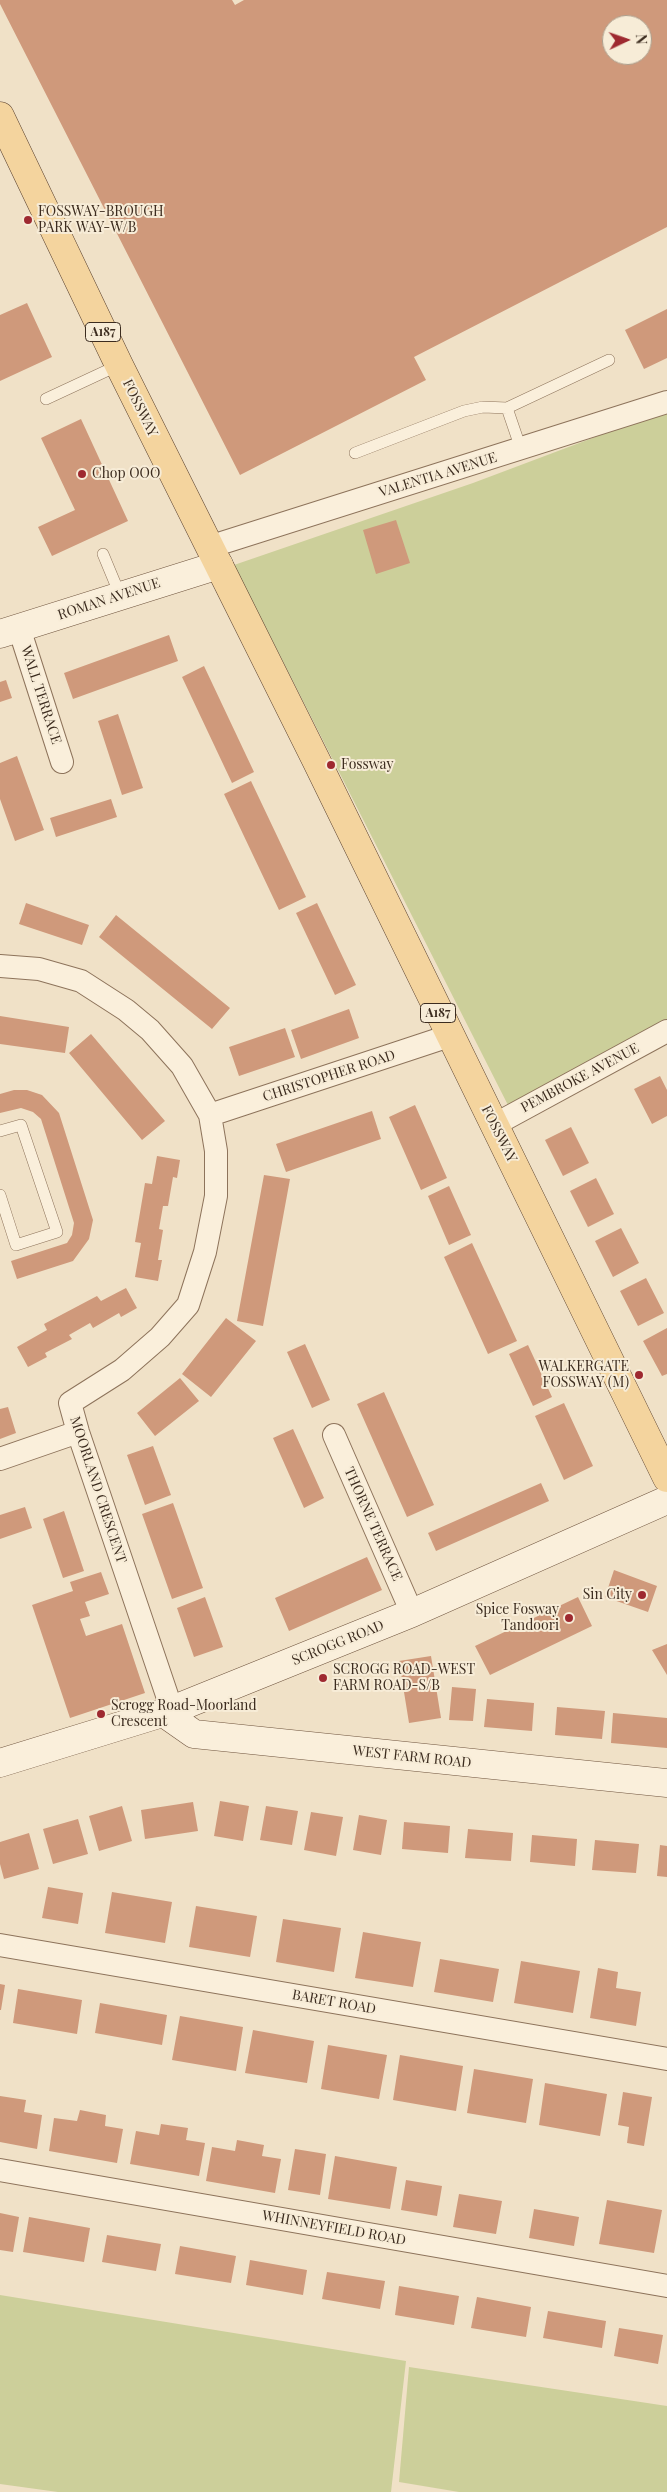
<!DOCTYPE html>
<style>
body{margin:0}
#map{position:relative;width:667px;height:2492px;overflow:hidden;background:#f0e1c7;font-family:"Playfair Display",serif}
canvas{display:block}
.north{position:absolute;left:602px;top:15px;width:50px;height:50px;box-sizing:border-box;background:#f7ecd7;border:1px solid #ac9f8d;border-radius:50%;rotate:87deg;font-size:14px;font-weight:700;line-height:20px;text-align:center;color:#3c2c1f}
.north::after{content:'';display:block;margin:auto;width:18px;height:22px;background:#9e2930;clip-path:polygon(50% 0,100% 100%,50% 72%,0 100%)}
</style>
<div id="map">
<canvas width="667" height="2492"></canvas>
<div class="north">N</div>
</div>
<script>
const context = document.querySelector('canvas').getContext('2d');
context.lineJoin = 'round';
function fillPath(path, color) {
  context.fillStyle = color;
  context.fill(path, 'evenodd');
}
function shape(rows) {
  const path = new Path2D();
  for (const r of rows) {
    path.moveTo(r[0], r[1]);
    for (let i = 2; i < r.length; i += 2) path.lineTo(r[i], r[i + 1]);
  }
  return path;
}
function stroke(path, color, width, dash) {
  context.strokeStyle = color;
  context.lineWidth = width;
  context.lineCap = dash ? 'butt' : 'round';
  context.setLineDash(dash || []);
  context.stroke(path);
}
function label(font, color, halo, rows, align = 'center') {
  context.font = font + ' "Playfair Display",serif';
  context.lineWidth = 4;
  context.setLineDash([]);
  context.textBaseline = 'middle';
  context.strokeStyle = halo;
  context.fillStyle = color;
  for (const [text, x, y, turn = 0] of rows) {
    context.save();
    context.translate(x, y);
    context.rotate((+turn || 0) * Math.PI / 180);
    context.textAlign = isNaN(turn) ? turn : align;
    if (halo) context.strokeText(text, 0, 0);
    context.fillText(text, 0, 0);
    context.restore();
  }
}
fillPath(shape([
 [667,410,667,1025,512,1113,234,565,473,483],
 [0,2295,406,2361,391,2492,58,2492,0,2484],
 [409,2367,667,2406,667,2492,459,2492,399,2482]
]), '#cccf9a');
fillPath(shape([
 [0,0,232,0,235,5,244,0,667,0,667,227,414,357,426,380,240,475,0,4],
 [612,25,642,25,642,55,612,55],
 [27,303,52,357,0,381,0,315],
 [667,309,667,358,644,369,625,330],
 [81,419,128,521,52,556,38,527,75,510,41,438],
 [396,520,410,563,376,574,363,530],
 [169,635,178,661,73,699,64,673],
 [204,666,254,772,232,783,182,677],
 [6,680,12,698,0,702,0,682],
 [118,714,143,788,122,795,98,721],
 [17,756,44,830,15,841,0,799,0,763],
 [251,781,306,897,279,910,224,794],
 [111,799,117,817,56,837,50,818],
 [26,903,89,925,82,945,19,924],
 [317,903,356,985,335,995,296,913],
 [116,915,230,1008,212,1029,99,937],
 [349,1009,359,1038,301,1059,291,1030],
 [0,1016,69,1027,65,1053,0,1044],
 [285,1028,295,1057,239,1076,229,1047],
 [91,1034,165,1121,142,1140,69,1053],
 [660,1076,667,1090,667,1116,652,1124,634,1089],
 [14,1090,27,1090,42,1095,59,1113,93,1220,89,1239,73,1261,17,1279,11,1261,67,1243,72,1235,74,1223,41,1119,33,1112,21,1108,0,1113,0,1094],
 [415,1105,447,1178,421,1190,389,1117],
 [372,1111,381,1139,286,1172,276,1144],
 [571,1127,589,1163,563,1176,545,1140],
 [157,1156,180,1160,177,1178,173,1177,168,1206,163,1206,159,1229,163,1230,158,1260,162,1260,158,1281,135,1277,141,1243,135,1242,145,1183,152,1184],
 [264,1175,290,1179,263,1326,237,1321],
 [596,1178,614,1214,588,1227,570,1191],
 [449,1186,471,1235,449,1245,428,1196],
 [621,1228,639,1263,613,1277,595,1241],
 [472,1243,517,1341,488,1354,444,1257],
 [646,1278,664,1313,638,1326,620,1291],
 [126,1288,137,1308,121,1317,119,1313,93,1328,90,1323,69,1335,72,1339,45,1353,47,1357,28,1367,17,1347,47,1330,44,1324,97,1296,101,1301],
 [226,1318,256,1341,211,1397,182,1374],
 [667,1328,667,1374,662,1376,643,1341],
 [305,1344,330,1400,312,1408,287,1352],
 [528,1345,552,1397,533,1406,509,1354],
 [180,1378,199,1401,155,1436,137,1413],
 [384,1392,434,1505,407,1517,357,1404],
 [564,1403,593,1466,564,1480,535,1416],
 [8,1407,16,1433,0,1439,0,1409],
 [293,1429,324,1498,304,1508,273,1438],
 [153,1446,171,1495,145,1505,127,1455],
 [541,1483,549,1501,436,1551,428,1533],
 [173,1503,203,1588,172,1599,142,1514],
 [25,1507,32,1528,0,1539,0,1515],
 [64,1511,84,1571,63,1578,43,1519],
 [367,1557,382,1590,289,1631,275,1598],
 [614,1570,657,1586,648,1612,605,1597],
 [101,1572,109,1594,85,1602,90,1616,80,1619,86,1636,122,1624,145,1693,70,1718,32,1605,73,1591,70,1582],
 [205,1597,223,1647,194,1657,177,1608],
 [578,1597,592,1626,490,1675,475,1646],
 [667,1644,667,1675,652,1650],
 [431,1656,441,1718,409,1723,399,1661],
 [452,1687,476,1689,473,1721,449,1720],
 [487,1699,534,1703,532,1731,484,1727],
 [557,1707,605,1711,602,1739,555,1735],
 [613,1713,667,1718,667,1748,611,1743],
 [220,1801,249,1806,243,1841,214,1836],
 [193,1802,198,1831,145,1839,141,1810],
 [122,1806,132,1841,99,1851,89,1816],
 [266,1806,298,1811,292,1845,260,1840],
 [311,1812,343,1817,336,1856,304,1850],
 [359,1815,387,1820,381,1855,353,1850],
 [78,1819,88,1854,53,1864,43,1829],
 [404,1822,450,1826,448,1853,402,1849],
 [468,1829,513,1833,511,1861,465,1858],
 [29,1833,39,1869,4,1879,0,1864,0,1842],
 [532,1835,577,1839,575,1866,530,1862],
 [595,1840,639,1844,636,1873,592,1870],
 [660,1845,667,1846,667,1877,657,1876],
 [48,1887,83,1893,78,1924,42,1918],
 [112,1892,172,1902,165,1943,105,1933],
 [196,1906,257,1916,250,1957,189,1947],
 [283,1919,341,1928,334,1972,276,1962],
 [363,1932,421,1942,413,1987,355,1978],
 [440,1959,499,1969,493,2002,434,1992],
 [521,1961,580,1971,573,2013,514,2003],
 [598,1968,618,1972,616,1988,641,1992,636,2026,590,2018],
 [0,1984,5,1985,1,2010,0,2010],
 [18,1989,82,2000,77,2034,13,2023],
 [100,2003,167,2015,162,2045,95,2033],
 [180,2016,243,2027,236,2071,172,2060],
 [253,2030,314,2041,307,2083,245,2073],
 [328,2045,387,2055,379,2099,321,2089],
 [400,2055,463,2066,456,2111,393,2100],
 [474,2069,533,2079,526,2123,467,2113],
 [545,2083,607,2094,600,2136,539,2125],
 [623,2092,652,2097,644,2146,627,2143,629,2127,618,2125],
 [0,2096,26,2100,24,2112,42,2115,37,2149,0,2142],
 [80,2110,106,2115,105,2126,123,2129,117,2163,49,2151,54,2118,77,2121],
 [161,2124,188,2128,186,2140,205,2143,199,2176,130,2164,136,2131,159,2135],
 [237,2140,264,2145,262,2156,281,2159,275,2193,206,2181,212,2147,235,2151],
 [295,2149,326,2154,320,2195,288,2190],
 [335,2156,397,2167,390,2209,328,2199],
 [406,2180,442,2186,437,2216,401,2210],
 [459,2194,502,2201,496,2234,453,2227],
 [607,2200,662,2210,654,2253,599,2244],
 [534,2209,579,2217,574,2246,529,2238],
 [0,2213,19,2217,13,2252,0,2250],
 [29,2217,90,2228,84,2262,23,2252],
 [107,2235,161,2244,156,2271,102,2262],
 [180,2246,236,2256,231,2283,175,2274],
 [250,2260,307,2270,303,2295,246,2285],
 [327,2272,385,2281,380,2309,322,2299],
 [399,2286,459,2296,454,2325,395,2315],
 [477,2297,531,2307,526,2337,471,2328],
 [548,2311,606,2321,602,2348,543,2338],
 [619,2328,663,2335,658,2364,614,2356]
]), '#cf997b');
const lane = shape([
 [46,399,119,365],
 [521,449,507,408,609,360],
 [355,453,464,411,483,407,507,408],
 [103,554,120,595],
 [0,1131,21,1125,57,1232,16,1245,0,1195]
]);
const street = shape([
 [209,547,667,402],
 [19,628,62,762],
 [0,966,39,969,81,981,126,1010,150,1030,182,1066,210,1115,216,1151,216,1196,205,1252,188,1305,160,1337,122,1370,70,1403,78,1432,172,1710],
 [210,1115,449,1036],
 [494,1125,667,1031],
 [334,1435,412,1613],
 [0,1459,78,1432],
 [0,1945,667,2059],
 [0,2170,667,2286]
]);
const secondary = shape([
 [0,634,219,565],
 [164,1713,194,1734,667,1783],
 [0,1763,172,1710,412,1613,667,1500]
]);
const primary = shape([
 [0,116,119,365,316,760,667,1478]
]);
stroke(lane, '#8d735b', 12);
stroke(street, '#8d735b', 24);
stroke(secondary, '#6f543e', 29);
stroke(primary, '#5a412f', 29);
stroke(lane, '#faefdb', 11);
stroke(street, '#faefdb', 22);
stroke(secondary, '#faefdb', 28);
stroke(primary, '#f4d49e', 28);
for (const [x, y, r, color] of [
 [28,220,5,"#9e2930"],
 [82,474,5,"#9e2930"],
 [331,765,5,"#9e2930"],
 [639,1375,5,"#9e2930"],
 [642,1595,5,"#9e2930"],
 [569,1618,5,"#9e2930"],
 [323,1678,5,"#9e2930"],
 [101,1714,5,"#9e2930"]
]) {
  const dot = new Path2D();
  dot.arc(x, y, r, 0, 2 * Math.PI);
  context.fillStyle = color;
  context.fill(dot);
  stroke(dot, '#f7ecd7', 2);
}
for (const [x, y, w] of [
 [103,332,35],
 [438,1013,35]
]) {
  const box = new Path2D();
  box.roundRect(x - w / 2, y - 9.5, w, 19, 4);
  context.fillStyle = '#f7ecd7';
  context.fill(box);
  stroke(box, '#3c2c1f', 1);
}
label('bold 12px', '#3c2c1f', null, [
 ["A187",103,332],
 ["A187",438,1013]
]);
label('14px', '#3c2c1f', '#f7ecd7', [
 ["FOSSWAY-BROUGH",38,212],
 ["PARK WAY-W/B",38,228],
 ["Chop OOO",92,474],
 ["Fossway",341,765],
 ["WALKERGATE",629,1367,"right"],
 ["FOSSWAY (M)",629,1383,"right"],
 ["Sin City",632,1595,"right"],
 ["Spice Fosway",559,1610,"right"],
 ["Tandoori",559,1626,"right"],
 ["SCROGG ROAD-WEST",333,1670],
 ["FARM ROAD-S/B",333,1686],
 ["Scrogg Road-Moorland",111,1706],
 ["Crescent",111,1722]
], 'left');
label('14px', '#3c2c1f', '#f7ecd7', [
 ["FOSSWAY",140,408,64],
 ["VALENTIA AVENUE",438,475,-17],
 ["ROMAN AVENUE",109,599,-18],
 ["WALL TERRACE",41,695,72],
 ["CHRISTOPHER ROAD",329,1076,-18],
 ["PEMBROKE AVENUE",580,1078,-28],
 ["FOSSWAY",499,1134,63],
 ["MOORLAND CRESCENT",98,1490,72],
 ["THORNE TERRACE",373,1524,66],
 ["SCROGG ROAD",338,1643,-22],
 ["WEST FARM ROAD",412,1757,6],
 ["BARET ROAD",334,2002,10],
 ["WHINNEYFIELD ROAD",334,2228,10]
]);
</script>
